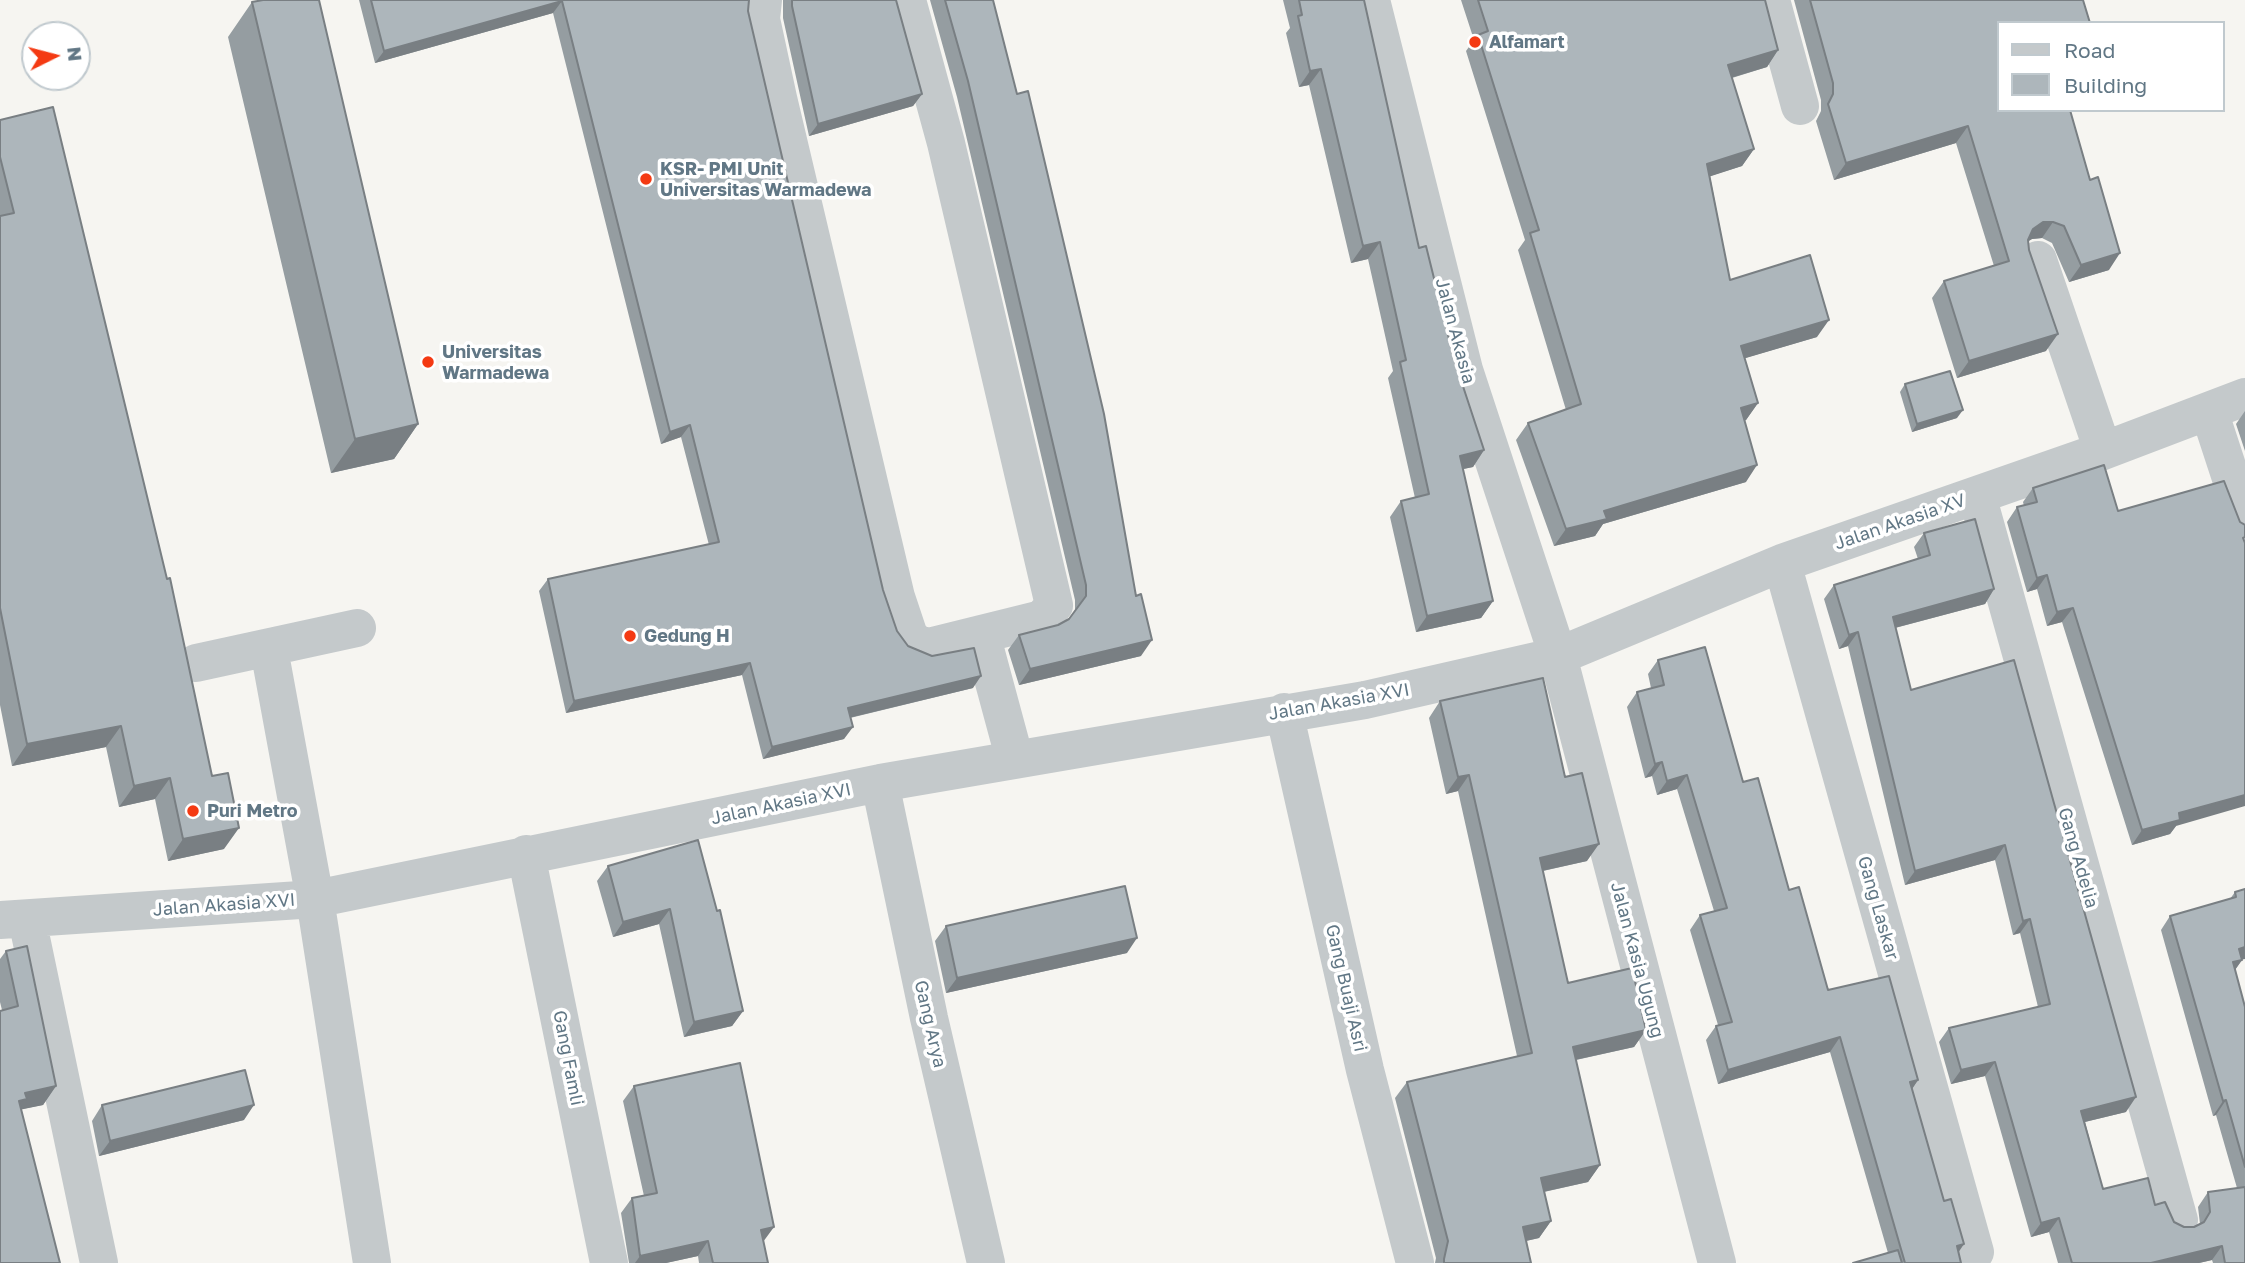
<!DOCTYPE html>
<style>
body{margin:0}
#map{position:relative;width:2245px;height:1263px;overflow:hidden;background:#f6f5f1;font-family:"Golos Text",sans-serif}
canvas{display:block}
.legend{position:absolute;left:1997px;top:21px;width:228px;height:91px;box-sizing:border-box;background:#fff;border:2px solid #c0c9ce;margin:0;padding:9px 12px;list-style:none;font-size:21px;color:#617785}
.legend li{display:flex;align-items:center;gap:14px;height:35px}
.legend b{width:35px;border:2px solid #c0c9ce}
.north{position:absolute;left:21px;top:21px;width:70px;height:70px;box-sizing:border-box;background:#fff;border:2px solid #c0c9ce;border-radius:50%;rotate:84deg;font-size:19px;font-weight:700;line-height:28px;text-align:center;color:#617785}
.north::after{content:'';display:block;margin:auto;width:24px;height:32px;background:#f43a13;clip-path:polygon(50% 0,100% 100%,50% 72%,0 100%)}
</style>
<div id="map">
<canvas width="2245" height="1263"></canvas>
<ul class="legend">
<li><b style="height:9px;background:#c4c9cb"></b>Road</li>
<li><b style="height:19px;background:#adb6bb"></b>Building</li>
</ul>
<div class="north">N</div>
</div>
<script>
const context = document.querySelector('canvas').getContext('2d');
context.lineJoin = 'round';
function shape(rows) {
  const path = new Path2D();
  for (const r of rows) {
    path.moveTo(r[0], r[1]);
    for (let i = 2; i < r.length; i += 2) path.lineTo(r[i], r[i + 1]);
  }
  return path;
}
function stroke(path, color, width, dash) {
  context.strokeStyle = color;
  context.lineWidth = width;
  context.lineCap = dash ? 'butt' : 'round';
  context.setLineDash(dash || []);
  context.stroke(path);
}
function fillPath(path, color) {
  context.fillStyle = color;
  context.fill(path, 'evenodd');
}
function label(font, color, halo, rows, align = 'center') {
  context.font = font + ' "Golos Text",sans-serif';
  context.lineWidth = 7;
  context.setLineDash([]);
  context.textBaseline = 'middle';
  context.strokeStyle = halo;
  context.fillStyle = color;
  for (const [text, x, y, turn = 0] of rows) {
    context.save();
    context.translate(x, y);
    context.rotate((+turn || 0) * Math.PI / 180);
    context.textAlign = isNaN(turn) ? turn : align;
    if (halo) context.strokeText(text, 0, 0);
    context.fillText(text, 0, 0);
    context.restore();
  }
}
stroke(shape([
 [763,0,761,19,778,98,896,597,909,636,917,644,929,647,1042,619,1054,605,946,143,907,0],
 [1371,0,1464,370,1558,656,1717,1263],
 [1771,0,1800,106],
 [2038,260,2103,451],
 [2209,411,2245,521],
 [1977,495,2179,1220],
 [1782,563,1975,1252],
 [981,634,1015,760],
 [269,649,315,899,372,1263],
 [196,663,357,628],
 [1284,712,1365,1070,1415,1263],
 [880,783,929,1018,986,1263],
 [526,854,609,1263],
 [27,919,99,1263],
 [0,920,315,899,880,783,1365,700,1558,656,1782,563,2103,451,2245,397]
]), '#c4c9cb', 38);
fillPath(shape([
 [359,0,749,0,748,11,883,590,897,631,908,646,973,688,850,718,844,739,763,759,742,675,566,713,539,591,548,579,709,545,681,437,661,444,553,13,375,63],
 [783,0,896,0,922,94,913,106,809,136,783,18],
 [930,0,993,0,1141,656,1019,685,1008,650,1019,635,1058,625,1069,619,1075,610,1075,600,957,97],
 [1283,0,1364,0,1419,248,1484,450,1473,467,1463,469,1493,601,1481,618,1416,632,1390,517,1401,501,1415,498,1388,378,1393,371,1368,259,1351,263,1309,85,1299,87,1286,33,1290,28],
 [1461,0,1765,0,1778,50,1767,67,1732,78,1754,149,1742,166,1710,176,1730,280,1817,337,1745,358,1758,403,1746,420,1744,421,1746,482,1603,524,1595,536,1554,546,1516,440,1528,423,1566,410,1518,250,1525,240,1466,51,1474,40],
 [1794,0,2083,0,1998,23,2109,270,2069,282,2052,243,2042,238,2032,239,2028,241,2046,351,1957,378,1932,298,1944,281,1994,266,1956,143,1834,180,1816,121,1821,111,1821,100],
 [252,2,418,424,394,459,331,473,228,37],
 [0,120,224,849,168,861,155,799,119,807,106,747,12,766,0,705],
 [1905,384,1957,418,1912,432,1900,392],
 [2245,411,2245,451,2236,424],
 [2033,488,2176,826,2170,834,2132,845,2062,622,2047,626,2037,589,2027,592,2007,522,2017,507,2024,506,2023,502],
 [1924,533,1994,589,1985,604,1895,628,1911,690,2014,660,2126,1112,2085,1122,2103,1189,2155,1205,2174,1222,2184,1227,2194,1227,2200,1224,2198,1207,2208,1192,2237,1188,2216,1115,2213,1116,2161,930,2170,916,2230,899,2235,892,2245,889,2242,960,2235,970,2245,1007,2245,1263,2213,1263,2212,1260,2199,1263,2058,1263,2049,1232,2031,1237,1985,1076,1951,1084,1939,1042,1949,1028,2038,1007,2020,933,2013,935,1995,860,1905,885,1848,646,1839,649,1824,599,1834,585,1918,559,1914,547],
 [1658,660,1743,782,1789,890,1828,990,1918,1080,1912,1089,1961,1263,1853,1263,1888,1253,1830,1052,1718,1084,1706,1040,1716,1026,1718,1025,1690,930,1700,915,1714,911,1677,789,1657,795,1652,776,1645,778,1627,707,1637,692,1651,688,1648,674],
 [1440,701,1565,777,1587,861,1543,871,1568,983,1646,1030,1634,1047,1576,1060,1600,1165,1588,1182,1544,1192,1551,1221,1539,1238,1526,1241,1531,1263,1435,1263,1436,1258,1395,1098,1407,1082,1517,1056,1458,791,1446,794,1429,718],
 [698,840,743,1011,732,1026,684,1037,659,924,613,937,597,881,608,866],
 [946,926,1127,953,946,993,935,941],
 [6,951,56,1086,43,1105,22,1109,0,1263,2,1010,0,1002,0,959],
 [634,1086,763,1242,768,1263,699,1263,698,1256,666,1263,629,1263,621,1213,632,1198,644,1196,623,1101],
 [102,1105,244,1120,99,1156,92,1121]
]), '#959da1');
fillPath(shape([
 [562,1,553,13,375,63,384,51],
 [1778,50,1767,67,1717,82,1728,65],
 [1321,69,1309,85,1299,87,1310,71],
 [922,94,913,106,809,136,818,124],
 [1968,126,1956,143,1834,180,1846,163],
 [1754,149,1742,166,1696,181,1707,164],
 [2043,222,2053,222,2042,238,2032,239,2021,246,2033,229],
 [1380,242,1368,259,1351,263,1363,246],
 [2120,253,2109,270,2069,282,2081,265],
 [1829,320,1817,337,1729,363,1741,346],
 [2058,334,2046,351,1957,378,1969,361],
 [1758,403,1746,420,1729,425,1741,408],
 [1963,410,1957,418,1912,432,1917,424],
 [418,424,394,459,331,473,355,439],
 [690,425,681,437,661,444,670,432],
 [1484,450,1473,467,1449,472,1460,456],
 [1757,465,1746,482,1603,524,1595,536,1554,546,1566,529,1604,511],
 [2047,575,2037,589,2027,592,2037,578],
 [1994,589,1985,604,1883,631,1893,617],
 [1493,601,1481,618,1416,632,1427,616],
 [2073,608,2062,622,2047,626,2057,612],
 [1858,632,1848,646,1839,649,1849,635],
 [1152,640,1141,656,1019,685,1030,669],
 [750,663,742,675,566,713,574,701],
 [981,676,973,688,840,720,848,708],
 [121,726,106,747,12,766,27,744],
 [853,727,844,739,763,759,772,747],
 [1662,762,1652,776,1645,778,1655,764],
 [1469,775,1458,791,1446,794,1458,777],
 [1687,775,1677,789,1657,795,1667,781],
 [170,778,155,799,119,807,134,786],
 [2245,795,2245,806,2176,826,2170,834,2132,845,2142,830,2179,813],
 [239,828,224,849,168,861,183,839],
 [1599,844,1587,861,1528,874,1540,858],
 [2005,845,1995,860,1905,885,1915,871],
 [670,909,659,924,613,937,623,922],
 [2030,919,2020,933,2013,935,2023,921],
 [1137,938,1127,953,946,993,957,978],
 [2245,947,2245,959,2239,960,2242,960,2232,974,2223,976,2239,949],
 [743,1011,732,1026,684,1037,694,1022],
 [1646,1030,1634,1047,1561,1063,1573,1047],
 [1840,1037,1830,1052,1718,1084,1728,1070],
 [1995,1062,1985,1076,1951,1084,1961,1070],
 [1918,1080,1908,1095,1910,1082],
 [56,1086,43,1105,19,1110,7,1119,25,1093],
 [2136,1097,2126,1112,2072,1125,2081,1111],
 [2226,1100,2216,1115,2213,1116,2223,1101],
 [254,1105,244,1120,99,1156,110,1141],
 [1600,1165,1588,1182,1529,1195,1541,1178],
 [2059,1218,2049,1232,2031,1237,2041,1223],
 [1551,1221,1539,1238,1512,1244,1523,1227],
 [774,1227,763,1242,761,1230],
 [708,1241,698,1256,666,1263,635,1263,640,1256],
 [1964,1244,1954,1259,1957,1246],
 [2222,1246,2212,1260,2199,1263,2151,1263]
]), '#797f83');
const building = shape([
 [263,0,319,0,418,424,355,439,252,2,263,0],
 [371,0,749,0,748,11,883,590,897,631,908,646,932,656,974,648,981,676,848,708,853,727,772,747,750,663,574,701,548,579,719,542,690,425,670,432,562,1,384,51,371,0],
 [792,0,896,0,922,94,818,124,792,6,792,0],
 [945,0,993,0,1017,94,1028,91,1104,414,1136,596,1141,594,1152,640,1030,669,1019,635,1058,625,1069,619,1086,596,1086,585,968,81,945,0],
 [1299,0,1364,0,1419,248,1426,246,1454,359,1484,450,1460,456,1493,601,1427,616,1401,501,1429,494,1400,362,1406,360,1380,242,1363,246,1321,69,1310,71,1298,16,1302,15,1299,0],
 [1478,0,1765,0,1778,50,1728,65,1754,149,1707,164,1730,280,1810,255,1829,320,1741,346,1758,403,1741,408,1757,465,1604,511,1607,519,1566,529,1528,423,1581,404,1530,233,1539,230,1478,35,1488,31,1478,0],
 [1810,0,2083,0,2090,23,1998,23,1998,110,2070,110,2090,180,2098,177,2120,253,2081,265,2064,226,2053,222,2043,222,2033,229,2028,240,2029,250,2058,334,1969,361,1944,281,2009,261,1968,126,1846,163,1828,104,1833,94,1833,83,1810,0],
 [53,107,167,579,170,578,212,776,228,773,239,828,183,839,170,778,134,786,121,726,27,744,0,608,0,216,14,213,0,157,0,120,53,107],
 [1950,371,1963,410,1917,424,1905,384,1950,371],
 [2104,465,2118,511,2224,481,2240,522,2245,525,2245,537,2243,538,2245,543,2245,795,2179,813,2180,820,2142,830,2073,608,2057,612,2047,575,2037,578,2017,507,2037,502,2033,488,2104,465],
 [1975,519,1994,589,1893,617,1911,690,2014,660,2136,1097,2081,1111,2103,1189,2148,1178,2155,1205,2165,1202,2174,1222,2184,1227,2194,1227,2204,1222,2210,1212,2208,1192,2245,1187,2245,1263,2225,1263,2222,1246,2151,1263,2072,1263,2059,1218,2041,1223,1995,1062,1961,1070,1949,1028,2050,1004,2030,919,2023,921,2005,845,1915,871,1858,632,1849,635,1834,585,1930,555,1924,533,1975,519],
 [1705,647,1743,782,1758,778,1789,890,1799,887,1828,990,1889,976,1918,1080,1910,1082,1944,1201,1951,1199,1964,1244,1957,1246,1961,1263,1905,1263,1840,1037,1728,1070,1716,1026,1732,1022,1700,915,1727,908,1687,775,1667,781,1662,762,1655,764,1637,692,1664,685,1658,660,1705,647],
 [1543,678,1565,777,1582,773,1599,844,1540,858,1568,983,1632,968,1646,1030,1573,1047,1600,1165,1541,1178,1551,1221,1523,1227,1531,1263,1444,1263,1444,1259,1448,1241,1407,1082,1532,1053,1469,775,1458,777,1440,701,1543,678],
 [698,840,717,911,720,910,743,1011,694,1022,670,909,623,922,608,866,698,840],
 [1125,886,1137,938,957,978,946,926,1125,886],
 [2245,889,2245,947,2239,949,2242,960,2233,962,2245,1007,2245,1167,2226,1100,2223,1101,2170,916,2236,897,2235,892,2245,889],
 [27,946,56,1086,25,1093,27,1099,19,1101,60,1263,0,1263,0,1011,18,1006,6,951,27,946],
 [740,1063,774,1227,761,1230,768,1263,713,1263,708,1241,640,1256,632,1198,657,1193,634,1086,740,1063],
 [245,1070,254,1105,110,1141,102,1105,245,1070],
 [1898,1250,1902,1263,1853,1263,1898,1250]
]);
fillPath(building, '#adb6bb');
stroke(building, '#797f83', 2);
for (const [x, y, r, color] of [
 [1475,42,7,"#f43a13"],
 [646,179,7,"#f43a13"],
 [428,362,7,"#f43a13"],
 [630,636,7,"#f43a13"],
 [193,811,7,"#f43a13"]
]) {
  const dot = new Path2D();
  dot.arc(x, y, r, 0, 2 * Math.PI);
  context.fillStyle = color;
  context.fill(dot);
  stroke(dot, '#fff', 2.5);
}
label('bold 18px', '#617785', '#fff', [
 ["Alfamart",1489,42],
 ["KSR- PMI Unit",660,169],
 ["Universitas Warmadewa",660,190],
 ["Universitas",442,352],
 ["Warmadewa",442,373],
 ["Gedung H",644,636],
 ["Puri Metro",207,811]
], 'left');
label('18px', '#617785', '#fff', [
 ["Jalan Akasia",1455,331,75],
 ["Jalan Akasia XV",1900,522,-19],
 ["Jalan Akasia XVI",1339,702,-10],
 ["Jalan Akasia XVI",781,804,-12],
 ["Gang Adelia",2078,858,74],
 ["Jalan Akasia XVI",224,905,-4],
 ["Gang Laskar",1878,908,74],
 ["Jalan Kasia Ugung",1637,960,75],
 ["Gang Buaji Asri",1346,988,77],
 ["Gang Arya",930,1024,77],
 ["Gang Famli",568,1058,79]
]);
</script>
